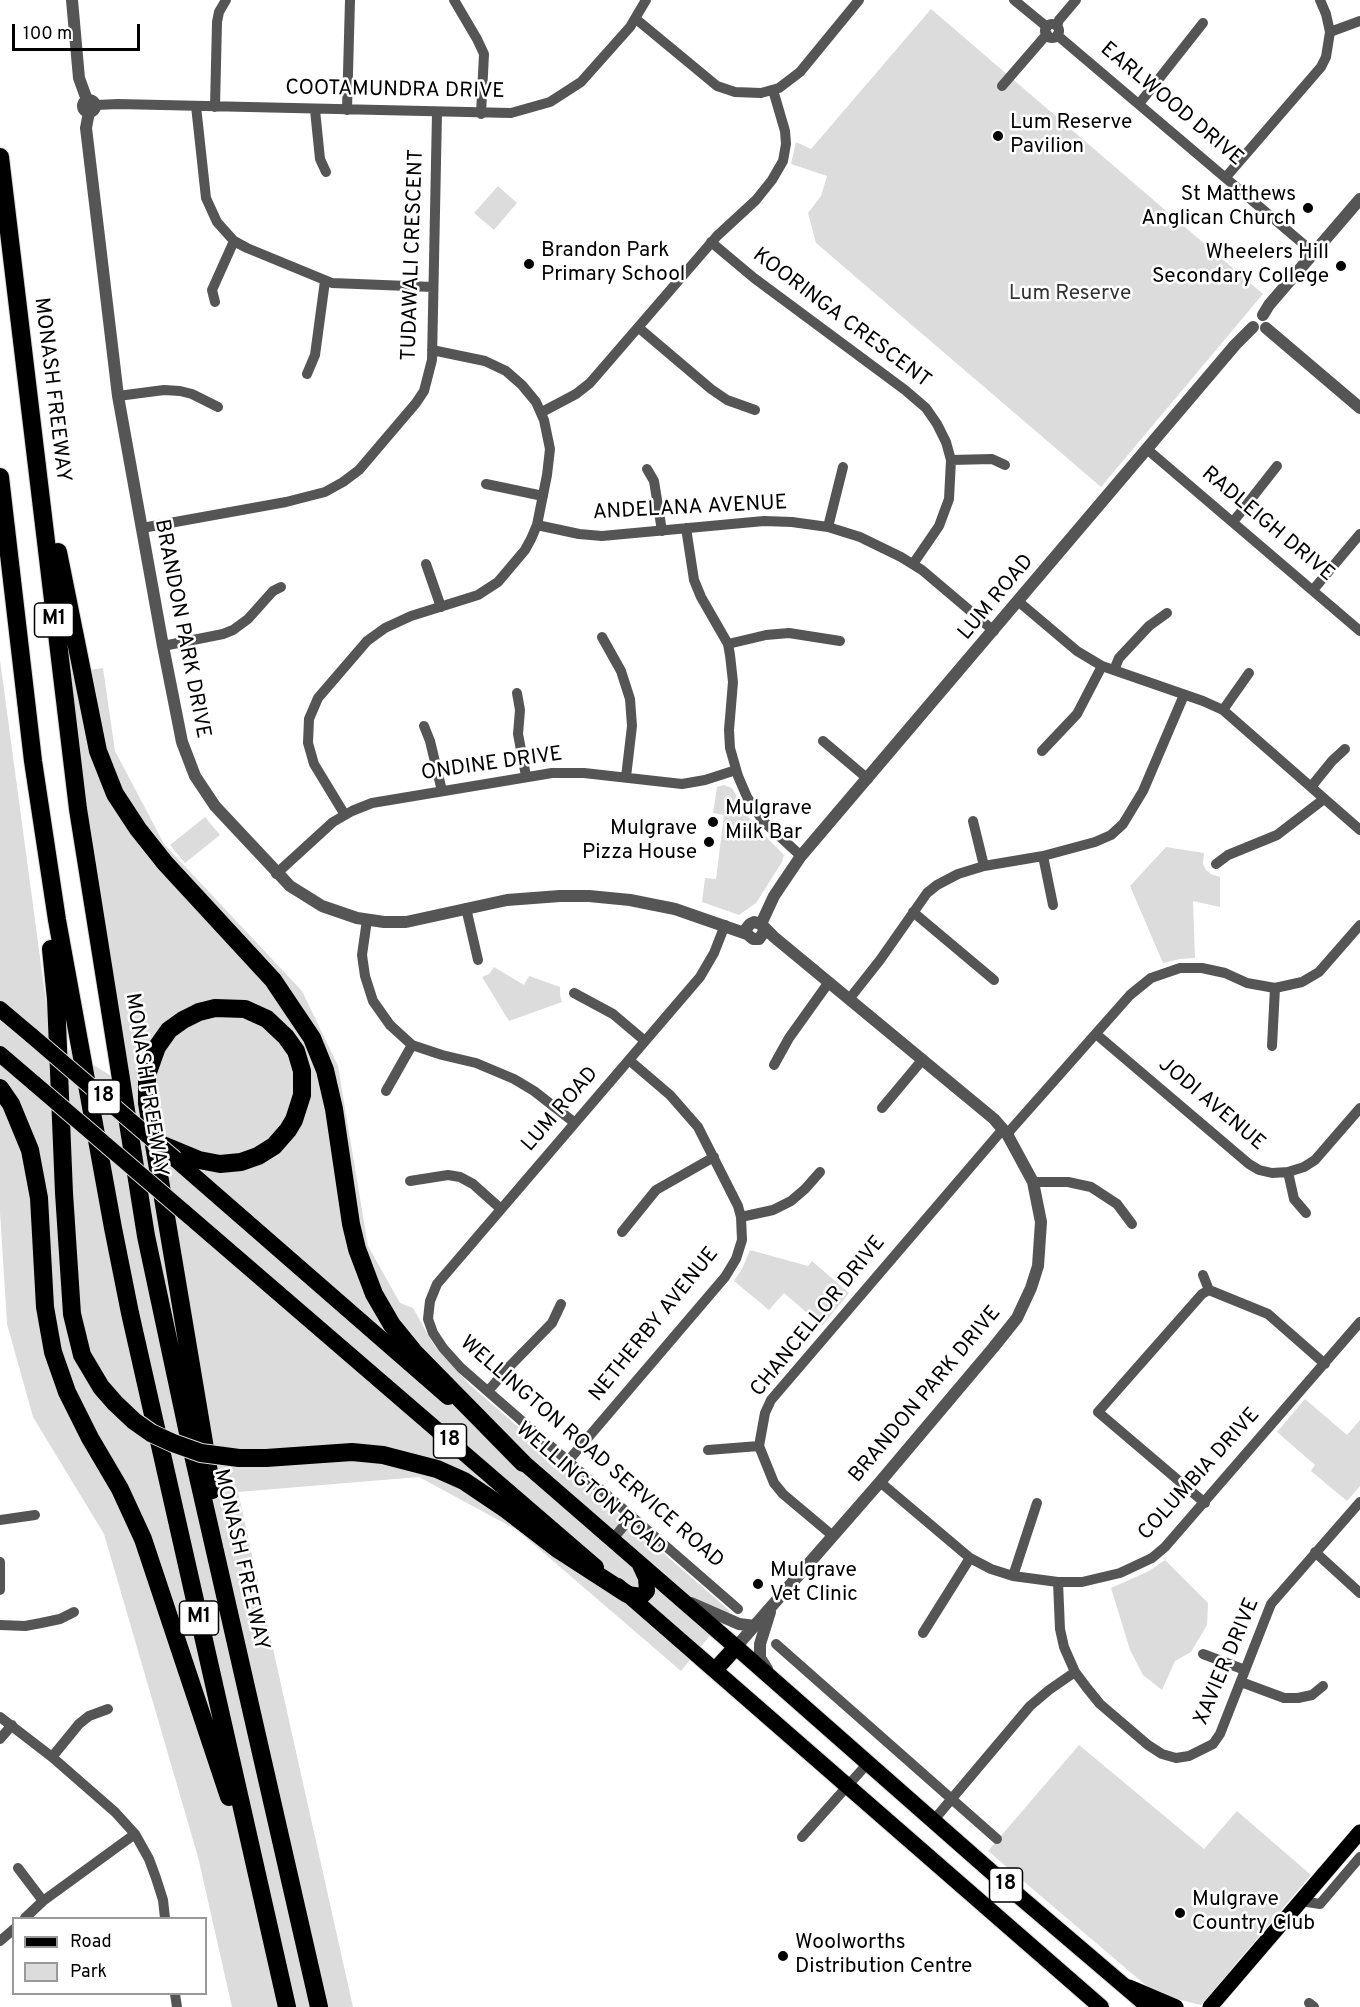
<!DOCTYPE html>
<style>
body{margin:0}
#map{position:relative;width:1360px;height:2007px;overflow:hidden;background:#fff;font-family:Overpass,sans-serif}
canvas{display:block}
.legend{position:absolute;left:12px;top:1917px;width:195px;height:78px;box-sizing:border-box;background:#fff;border:2px solid #999;margin:0;padding:8px 10px;list-style:none;font-size:18px;color:#000}
.legend li{display:flex;align-items:center;gap:12px;height:30px}
.legend b{width:30px;border:2px solid #999}
.scale{position:absolute;left:12px;top:24px;width:128px;height:27px;box-sizing:border-box;border:3px solid #000;border-top:0;padding-left:8px;font-size:18px;line-height:21px;white-space:nowrap;color:#000;-webkit-text-stroke:4px #fff;paint-order:stroke}
</style>
<div id="map">
<canvas width="1360" height="2007"></canvas>
<ul class="legend">
<li><b style="height:8px;background:#000"></b>Road</li>
<li><b style="height:16px;background:#dcdcdc"></b>Park</li>
</ul>
<div class="scale">100 m</div>
</div>
<script>
const context = document.querySelector('canvas').getContext('2d');
context.lineJoin = 'round';
function fillPath(path, color) {
  context.fillStyle = color;
  context.fill(path, 'evenodd');
}
function shape(rows) {
  const path = new Path2D();
  for (const r of rows) {
    if (r.length === 3) {
      path.moveTo(r[0] + r[2], r[1]);
      path.arc(r[0], r[1], r[2], 0, 2 * Math.PI);
      continue;
    }
    path.moveTo(r[0], r[1]);
    for (let i = 2; i < r.length; i += 2) path.lineTo(r[i], r[i + 1]);
  }
  return path;
}
function stroke(path, color, width, dash) {
  context.strokeStyle = color;
  context.lineWidth = width;
  context.lineCap = dash ? 'butt' : 'round';
  context.setLineDash(dash || []);
  context.stroke(path);
}
function label(font, color, halo, rows, align = 'center') {
  context.font = font + ' Overpass,sans-serif';
  context.lineWidth = 5;
  context.setLineDash([]);
  context.textBaseline = 'middle';
  context.strokeStyle = halo;
  context.fillStyle = color;
  for (const [text, x, y, turn = 0] of rows) {
    context.save();
    context.translate(x, y);
    context.rotate((+turn || 0) * Math.PI / 180);
    context.textAlign = isNaN(turn) ? turn : align;
    if (halo) context.strokeText(text, 0, 0);
    context.fillText(text, 0, 0);
    context.restore();
  }
}
fillPath(shape([
 [931,9,1263,294,1101,487,816,243,808,213,821,196,827,176,791,164,796,142,811,149],
 [498,186,517,203,494,230,474,213],
 [0,660,51,1039,121,1082,61,674,103,668,115,751,164,844,302,991,338,1066,368,1246,400,1303,413,1308,435,1347,470,1385,730,1611,681,1671,517,1530,419,1477,238,1492,353,2007,232,2007,198,1857,104,1534,33,1417,7,1324,0,1212],
 [724,785,732,788,751,821,784,855,782,862,756,903,739,915,702,902,705,878,716,879,724,815,713,813,717,787],
 [205,817,220,835,185,863,170,845],
 [1166,847,1204,853,1203,864,1206,870,1211,874,1220,877,1220,907,1193,901,1195,958,1180,959,1163,963,1130,886],
 [494,967,524,985,529,976,560,987,560,995,562,1002,509,1021,482,977,489,974],
 [750,1250,808,1266,812,1261,849,1293,822,1326,784,1293,769,1310,734,1281,742,1269],
 [1305,1399,1347,1435,1360,1420,1360,1486,1347,1501,1311,1471,1315,1465,1277,1432],
 [1165,1560,1208,1603,1207,1625,1191,1652,1175,1661,1162,1690,1143,1675,1130,1650,1111,1588,1149,1571],
 [1079,1745,1204,1849,1237,1811,1311,1875,1201,2005,1156,1994,988,1851]
]), '#dcdcdc');
const primary = shape([
 [1129,1987,1176,2007],
 [1210,2007,1360,1832]
]);
const trunk = shape([
 [0,1009,32,1036],
 [0,1054,35,1084],
 [175,1159,448,1397],
 [183,1211,596,1567],
 [515,1455,736,1647,1020,1897,1149,2007],
 [618,1586,1101,2007],
 [627,1594,642,1596,647,1591,646,1578,640,1565],
 [715,1670,736,1647]
]);
const motorway = shape([
 [0,157,78,809,146,1236,188,1433,319,2007],
 [0,477,33,761,57,920,113,1228,130,1313,287,2007],
 [58,552,98,751,115,794,138,829,165,863,273,980,312,1038,325,1070,334,1109,351,1224,357,1249,374,1294,392,1325,414,1352,523,1463],
 [51,949,56,999,64,1193,72,1314,82,1355,101,1387,115,1403],
 [0,1088,11,1104,30,1150,39,1198,45,1307,53,1352,67,1392,90,1438,120,1489,143,1539,229,1797],
 [158,1143,199,1160,220,1164,241,1162,258,1156,274,1146,288,1130,294,1120,302,1095,302,1071,296,1051,286,1037,267,1019,245,1009,215,1008,199,1012,183,1020,169,1030,157,1047,147,1075,147,1103,152,1133,212,1490],
 [239,1458,266,1458,352,1452,383,1455,437,1469,464,1481,507,1510,559,1550,627,1594]
]);
stroke(primary, '#dbdbdb', 16);
stroke(trunk, '#dbdbdb', 18);
stroke(motorway, '#dbdbdb', 20);
stroke(shape([
 [454,0,477,39,484,54,481,114],
 [1014,0,1047,27],
 [636,19,717,86,735,92,761,93,779,88,800,72,859,0],
 [1052,31,7],
 [1057,26,1059,20,1076,0],
 [1330,32,1360,21],
 [1057,35,1314,253],
 [1002,86,1047,34],
 [1139,104,1203,23],
 [96,105,118,104,511,113,550,102,581,82,630,27,646,0],
 [196,106,206,198,217,222,234,241,247,248,332,283,433,287],
 [215,107,217,22,219,12,226,0],
 [315,110,320,159,326,172],
 [347,110,350,0],
 [1226,177,1321,67,1326,57,1330,32,1326,14,1320,0],
 [711,242,754,278,905,390,926,408,937,424,946,442,951,460,949,499,939,526,913,564],
 [215,302,212,290,234,241],
 [639,328,711,389,727,400,755,410],
 [307,374,315,355,325,281],
 [118,396,164,390,180,391,192,394,218,407],
 [542,412,576,394,590,383,717,236,756,200,772,180,783,161,786,144,785,131,773,90],
 [1148,450,1360,631],
 [951,460,992,459,1005,465],
 [647,469,654,481,662,531],
 [486,484,543,496],
 [1233,522,1277,466],
 [537,525,579,534,602,536,764,521,792,522,828,527,860,537,901,557,922,570,994,631],
 [828,527,843,467],
 [142,528,286,502,325,492,343,482,359,470,416,403,424,391,432,360,437,113],
 [686,528,694,580,701,597,728,644,730,655,733,682,729,730,730,748,738,776,747,797,763,821,801,856],
 [426,564,441,607],
 [1313,590,1360,534],
 [1019,602,1077,651,1102,666,1203,701,1223,710,1360,830],
 [602,637,621,671,630,699,632,726,626,777],
 [728,644,766,635,789,633,840,641],
 [163,646,223,634,233,630,248,619,273,591,281,587],
 [1114,670,1119,658,1149,626,1167,613],
 [517,693,520,710,518,734,526,776],
 [1223,710,1249,673],
 [424,726,430,741,442,791],
 [823,741,868,779],
 [1042,751,1077,714,1102,666],
 [1311,787,1332,761,1345,749],
 [345,815,314,764,308,743,309,719,318,698,367,641,385,628,411,616,478,595,498,582,525,550,531,539,537,525,547,475,550,449,544,420,536,402,522,385,506,371,485,361,432,350],
 [973,821,984,866],
 [1043,856,1053,905],
 [1216,864,1228,855,1277,835,1324,799],
 [276,874,333,822,352,811,372,803,552,773,584,773,682,784,705,780,736,770],
 [466,908,478,960],
 [913,912,994,980],
 [367,920,362,955,365,976,373,1001,390,1025,412,1045,442,1055,476,1063,514,1079,534,1091,575,1123],
 [725,925,714,953,700,977,437,1284,430,1301,428,1319,433,1333,443,1348,461,1368,738,1609],
 [574,993,613,1014,645,1041],
 [850,998,880,960,927,893,937,885,958,874,984,866,1043,856,1095,842,1111,835,1123,824,1143,791,1184,695],
 [1096,1034,1249,1164,1259,1170,1272,1173,1288,1172,1304,1167,1315,1160,1360,1108],
 [1272,1046,1275,988],
 [774,1065,789,1038,829,982],
 [386,1091,412,1045],
 [882,1108,923,1059],
 [1007,1134,1130,995,1151,978,1180,968,1202,968,1225,973,1247,983,1275,988,1302,982,1319,972,1360,925],
 [1288,1172,1294,1199,1306,1213],
 [410,1181,448,1175,460,1177,473,1184,501,1209],
 [1033,1182,1068,1182,1091,1187,1117,1204,1132,1224],
 [741,1217,773,1210,791,1201,805,1189,820,1172],
 [622,1232,656,1190,714,1157],
 [1203,1275,1209,1290],
 [488,1391,509,1367,552,1323,561,1304],
 [708,1450,759,1446],
 [568,1461,725,1277,736,1259,742,1240,741,1217,738,1206,698,1127,670,1095,629,1060],
 [880,1482,970,1558,991,1569,1013,1576,1058,1582,1082,1582,1120,1573,1152,1558,1165,1547,1360,1322],
 [1205,1503,1098,1412,1202,1294,1209,1290,1268,1314,1325,1364],
 [0,1520,35,1515],
 [833,1536,783,1494,774,1483,759,1446,765,1413,771,1400,1003,1129],
 [612,1540,632,1516],
 [1315,1552,1360,1593],
 [0,1562,0,1590],
 [1013,1576,1037,1503],
 [1058,1582,1060,1629,1064,1647,1075,1672,1087,1688,1100,1704,1148,1745,1162,1754,1176,1758,1189,1756,1213,1744,1220,1734,1271,1604,1360,1502],
 [0,1625,25,1626,41,1623,60,1619,74,1612],
 [923,1633,970,1558],
 [776,1644,997,1839],
 [1203,1654,1245,1670],
 [1241,1682,1284,1698,1298,1698,1312,1695,1323,1686],
 [0,1717,52,1757,115,1812,135,1834,149,1859,156,1878,163,1900,165,1918],
 [0,1739,12,1725],
 [52,1757,79,1724,89,1716,108,1709],
 [933,1821,1030,1706,1049,1690,1075,1672],
 [802,1837,868,1763],
 [18,1868,43,1901],
 [1301,1901,1320,1904,1360,1857],
 [25,1918,43,1901,135,1834],
 [0,1941,14,1929],
 [175,1994,177,2007],
 [1309,2003,1314,2007]
]), '#555', 10);
stroke(shape([
 [72,0,79,78,87,100],
 [89,106,6],
 [89,112,86,128,118,396,163,646,182,742,195,776,215,806,290,886,322,906,357,918,384,922,406,922,507,900,560,896,589,896,630,900,675,909,747,934],
 [1263,315,1269,305,1360,199],
 [1266,328,1360,408],
 [761,924,774,896,801,856,1235,345,1253,327],
 [691,1603,739,1624,755,1626],
 [736,1647,880,1482,993,1348,1017,1318,1031,1288,1038,1266,1041,1222,1033,1182,1007,1134,994,1119,774,937,761,924,754,922,750,924,746,929,747,934,753,939,759,939,764,932,763,927],
 [767,1669,760,1658,760,1644,770,1612]
]), '#555', 12);
stroke(primary, '#000', 15);
stroke(trunk, '#000', 16);
stroke(motorway, '#000', 18);
const trunkBridge = shape([
 [32,1036,175,1159],
 [35,1084,183,1211]
]);
const motorwayBridge = shape([
 [115,1403,134,1421,151,1433,173,1443,201,1453,239,1458]
]);
stroke(trunkBridge, '#dbdbdb', 18, []);
stroke(motorwayBridge, '#dbdbdb', 20, []);
stroke(trunkBridge, '#000', 16);
stroke(motorwayBridge, '#000', 18);
for (const [x, y, r, color] of [
 [998,136,6,"#000"],
 [1308,208,6,"#000"],
 [529,264,6,"#000"],
 [1341,266,6,"#000"],
 [713,822,6,"#000"],
 [709,842,6,"#000"],
 [758,1584,6,"#000"],
 [1180,1913,6,"#000"],
 [783,1956,6,"#000"]
]) {
  const dot = new Path2D();
  dot.arc(x, y, r, 0, 2 * Math.PI);
  context.fillStyle = color;
  context.fill(dot);
  stroke(dot, '#fff', 2);
}
for (const [x, y, w] of [
 [54,620,39],
 [104,1097,33],
 [450,1441,33],
 [199,1618,39],
 [1006,1885,33]
]) {
  const box = new Path2D();
  box.roundRect(x - w / 2, y - 17, w, 34, 4.5);
  context.fillStyle = '#fff';
  context.fill(box);
  stroke(box, '#000', 1.5);
}
label('bold 20px', '#000', null, [
 ["M1",54,620],
 ["18",104,1097],
 ["18",450,1441],
 ["M1",199,1618],
 ["18",1006,1885]
]);
label('21px', '#000', '#fff', [
 ["COOTAMUNDRA DRIVE",395,91,1],
 ["EARLWOOD DRIVE",1171,105,40],
 ["TUDAWALI CRESCENT",414,255,-88],
 ["KOORINGA CRESCENT",841,319,37],
 ["MONASH FREEWAY",51,390,83],
 ["ANDELANA AVENUE",690,509,-3],
 ["RADLEIGH DRIVE",1267,525,40],
 ["LUM ROAD",997,598,-50],
 ["BRANDON PARK DRIVE",181,629,79],
 ["ONDINE DRIVE",492,765,-8],
 ["MONASH FREEWAY",145,1085,81],
 ["JODI AVENUE",1211,1105,40],
 ["LUM ROAD",561,1110,-49],
 ["CHANCELLOR DRIVE",819,1317,-51],
 ["NETHERBY AVENUE",655,1325,-51],
 ["BRANDON PARK DRIVE",926,1395,-50],
 ["WELLINGTON ROAD SERVICE ROAD",591,1453,41],
 ["COLUMBIA DRIVE",1200,1475,-48],
 ["WELLINGTON ROAD",590,1490,41],
 ["MONASH FREEWAY",240,1560,77],
 ["XAVIER DRIVE",1228,1662,-67]
]);
label('21px', '#000', '#fff', [
 ["Lum Reserve",1010,124],
 ["Pavilion",1010,148],
 ["St Matthews",1296,196,"right"],
 ["Anglican Church",1296,220,"right"],
 ["Brandon Park",541,252],
 ["Primary School",541,276],
 ["Wheelers Hill",1329,254,"right"],
 ["Secondary College",1329,278,"right"],
 ["Mulgrave",725,810],
 ["Milk Bar",725,834],
 ["Mulgrave",697,830,"right"],
 ["Pizza House",697,854,"right"],
 ["Mulgrave",770,1572],
 ["Vet Clinic",770,1596],
 ["Mulgrave",1192,1901],
 ["Country Club",1192,1925],
 ["Woolworths",795,1944],
 ["Distribution Centre",795,1968]
], 'left');
label('21px', '#333', '#fff', [
 ["Lum Reserve",1070,295]
]);
</script>
